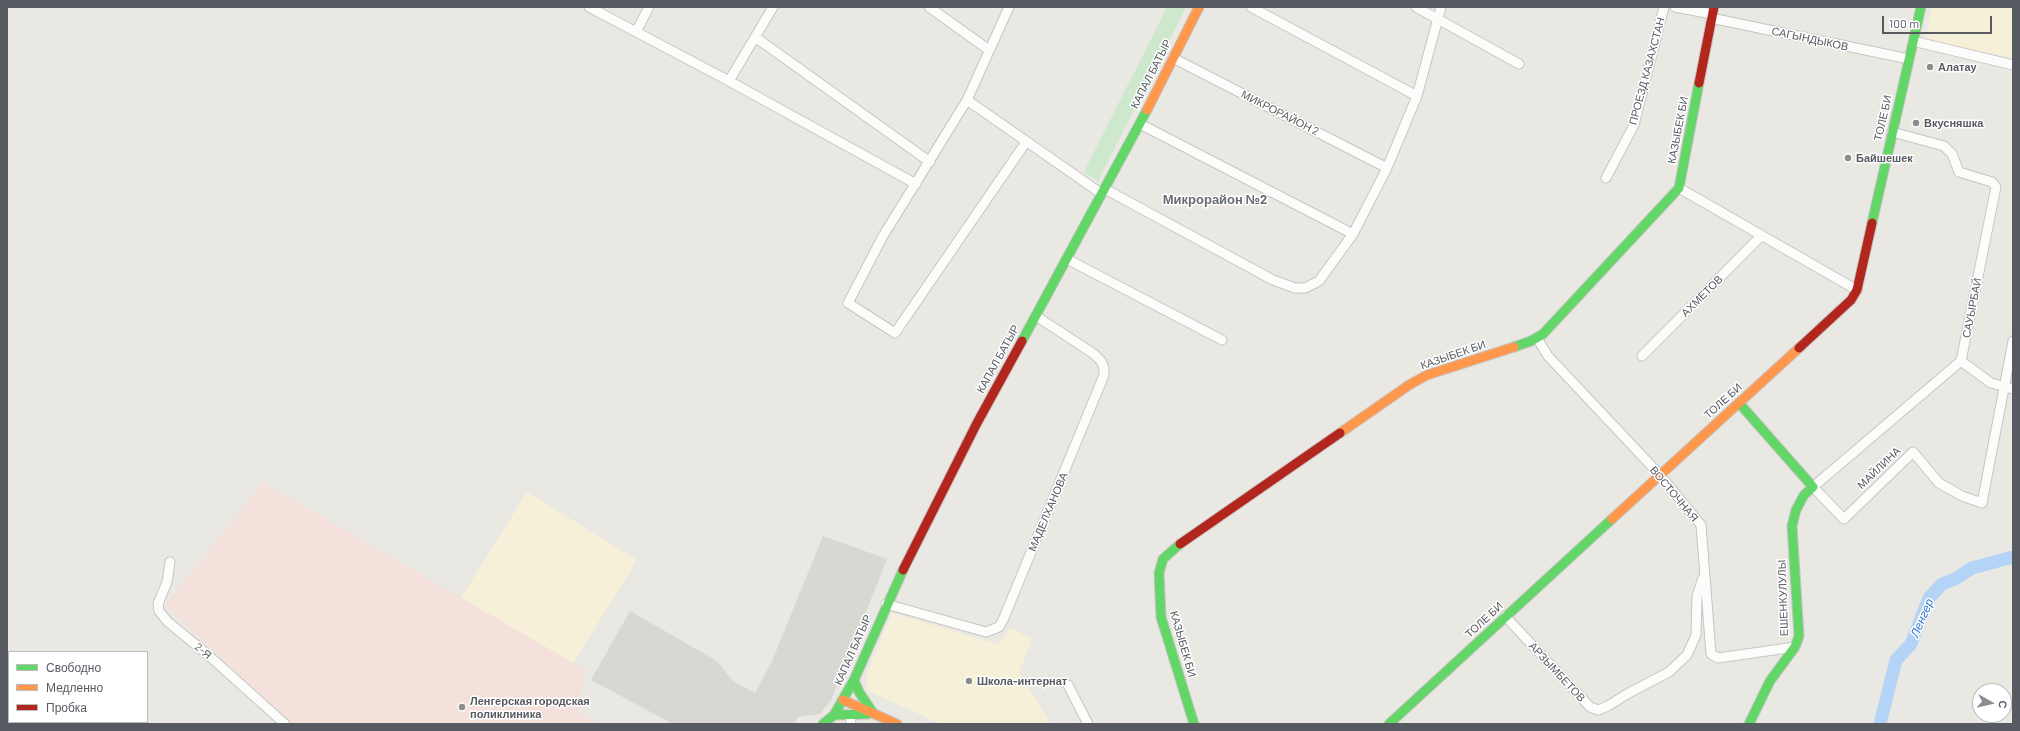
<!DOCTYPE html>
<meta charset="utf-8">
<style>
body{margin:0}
#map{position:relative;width:2020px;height:731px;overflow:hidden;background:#eae8e2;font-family:Barlow,sans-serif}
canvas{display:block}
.frame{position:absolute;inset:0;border:8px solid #575b61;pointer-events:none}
.legend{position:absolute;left:8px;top:651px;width:140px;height:72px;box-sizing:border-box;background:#fff;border:1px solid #bcbdc0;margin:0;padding:5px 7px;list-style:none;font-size:12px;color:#575b61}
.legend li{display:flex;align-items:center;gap:8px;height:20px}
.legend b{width:20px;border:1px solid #bcbdc0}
.north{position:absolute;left:1972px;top:683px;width:40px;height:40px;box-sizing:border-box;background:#fff;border:1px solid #bcbdc0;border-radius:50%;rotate:98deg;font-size:11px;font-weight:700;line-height:16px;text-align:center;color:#575b61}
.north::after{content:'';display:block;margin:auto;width:14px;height:18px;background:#8a8c8e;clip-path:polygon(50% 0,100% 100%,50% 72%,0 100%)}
.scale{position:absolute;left:1882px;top:16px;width:110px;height:18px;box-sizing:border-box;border:2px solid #575b61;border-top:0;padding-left:5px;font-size:12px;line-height:14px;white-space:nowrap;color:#575b61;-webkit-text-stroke:3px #fff;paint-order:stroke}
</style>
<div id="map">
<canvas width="2020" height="731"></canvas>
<div class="frame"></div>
<ul class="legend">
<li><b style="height:5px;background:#63d668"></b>Свободно</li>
<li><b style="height:5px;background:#ff974d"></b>Медленно</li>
<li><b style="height:5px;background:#b3261e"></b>Пробка</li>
</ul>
<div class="north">С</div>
<div class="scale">100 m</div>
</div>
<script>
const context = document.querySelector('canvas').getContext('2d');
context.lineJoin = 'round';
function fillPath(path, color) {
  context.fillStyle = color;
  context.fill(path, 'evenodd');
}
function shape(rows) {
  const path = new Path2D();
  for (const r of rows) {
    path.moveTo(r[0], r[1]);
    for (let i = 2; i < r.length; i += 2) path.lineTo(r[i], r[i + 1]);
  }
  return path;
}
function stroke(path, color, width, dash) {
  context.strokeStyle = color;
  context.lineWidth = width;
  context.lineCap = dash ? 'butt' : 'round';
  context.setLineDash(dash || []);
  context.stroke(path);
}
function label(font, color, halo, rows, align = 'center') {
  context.font = font + ' Barlow,sans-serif';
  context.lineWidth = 3;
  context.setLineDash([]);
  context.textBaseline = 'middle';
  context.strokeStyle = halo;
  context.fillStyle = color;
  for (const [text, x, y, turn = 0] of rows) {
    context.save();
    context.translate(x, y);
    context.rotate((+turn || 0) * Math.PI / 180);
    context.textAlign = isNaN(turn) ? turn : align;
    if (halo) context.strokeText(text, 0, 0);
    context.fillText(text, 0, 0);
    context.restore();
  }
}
fillPath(shape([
 [1932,7,2013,7,2013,58,1925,39],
 [527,492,637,560,573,663,461,598],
 [892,613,997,644,1011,628,1032,639,1019,672,1051,724,941,724,866,690,866,674]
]), '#f6f0d8');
fillPath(shape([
 [823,536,887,559,831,700,820,714,798,717,794,724,673,724,591,680,630,611,717,661,733,681,755,693,772,661]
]), '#d9d7d1');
fillPath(shape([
 [263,482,585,670,578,712,599,724,292,724,165,605]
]), '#f5e1db');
fillPath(shape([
 [1167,7,1186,7,1098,181,1084,172]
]), '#cde8cc');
stroke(shape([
 [1880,724,1896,660,1911,644,1929,598,1942,584,1955,579,1972,568,2013,557]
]), '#b3d4f6', 13);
const street = shape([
 [589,7,729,81,916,184],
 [929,7,989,50],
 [1009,7,967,100,883,236,848,303,895,333,1026,142],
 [1251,7,1417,96],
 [1416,7,1519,64],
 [1675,7,1712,14],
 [1711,18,1909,59],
 [636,32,649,7],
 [755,37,930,162],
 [1913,41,2013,65],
 [1173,58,1387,168],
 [729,81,773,7],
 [967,100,1102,194],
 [1140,124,1353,234],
 [1892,132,1944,146,1952,154,1959,172,1992,182,1996,187,1961,361,1813,487,1844,519,1913,452,1939,483,1962,496,1982,503,2013,341],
 [1606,178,1634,125,1664,7],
 [1679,188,1857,290],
 [1105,189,1273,280,1295,288,1305,288,1319,281,1353,234,1387,168,1417,96,1441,7],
 [1067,259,1222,340],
 [1537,338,1548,356,1659,474,1701,525,1711,654,1718,658,1795,647],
 [1642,356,1761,236],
 [1961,361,1991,383,2013,389],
 [170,562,167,582,158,604,159,611,168,622,207,654,285,724],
 [886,604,986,632,999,627,1003,620,1104,375,1104,368,1101,361,1094,354,1036,316],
 [1505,616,1590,707,1598,710,1608,706,1627,694,1669,672,1687,655,1696,635,1697,596,1703,578],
 [1068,685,1088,724],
 [850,714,851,724]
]);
const fast = shape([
 [1872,223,1921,7],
 [1022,341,1147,110],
 [1514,347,1531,341,1543,334,1679,188,1699,83],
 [1739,403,1813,487,1804,495,1796,510,1792,526,1799,636,1795,647,1770,681,1749,724],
 [1180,544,1163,559,1159,573,1161,617,1194,724],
 [854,680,859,692,873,713],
 [834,715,868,714],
 [823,724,834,715,854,680,903,570],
 [1389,724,1612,519]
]);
const slow = shape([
 [1147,110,1199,7],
 [1340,433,1409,385,1427,375,1514,347],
 [1612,519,1799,348],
 [843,700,897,724]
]);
const jam = shape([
 [1699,83,1714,7],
 [1799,348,1851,300,1857,290,1872,223],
 [1180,544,1340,433],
 [903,570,977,423,1022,341]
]);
stroke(street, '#c5c6c4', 11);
stroke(fast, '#c5c5c4', 11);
stroke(slow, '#c5c5c4', 11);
stroke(jam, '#c5c5c4', 11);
stroke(street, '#fcfcfb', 9);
stroke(fast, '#63d668', 9);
stroke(slow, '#ff974d', 9);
stroke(jam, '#b3261e', 9);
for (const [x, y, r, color] of [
 [1930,67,4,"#8a8c8e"],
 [1916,123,4,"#8a8c8e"],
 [1848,158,4,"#8a8c8e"],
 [969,681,4,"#8a8c8e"],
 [462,707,4,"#8a8c8e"]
]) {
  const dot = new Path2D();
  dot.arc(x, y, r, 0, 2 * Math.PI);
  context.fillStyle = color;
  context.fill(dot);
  stroke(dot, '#fff', 1.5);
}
label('11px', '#575b61', '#fff', [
 ["САГЫНДЫКОВ",1810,39,12],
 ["ПРОЕЗД КАЗАХСТАН",1647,71,-75],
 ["КАПАЛ БАТЫР",1151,74,-63],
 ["МИКРОРАЙОН 2",1280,113,27],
 ["ТОЛЕ БИ",1883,118,-77],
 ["КАЗЫБЕК БИ",1678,130,-79],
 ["АХМЕТОВ",1702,296,-45],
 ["САУЫРБАЙ",1972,308,-79],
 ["КАЗЫБЕК БИ",1453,355,-19],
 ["КАПАЛ БАТЫР",998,359,-61],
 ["ТОЛЕ БИ",1723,401,-42],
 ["МАЙЛИНА",1879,468,-44],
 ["ВОСТОЧНАЯ",1674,494,50],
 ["МАДЕЛХАНОВА",1048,512,-67],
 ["ЕШЕНКУЛУЛЫ",1783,598,-92],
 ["ТОЛЕ БИ",1484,620,-43],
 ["КАЗЫБЕК БИ",1183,644,74],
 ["КАПАЛ БАТЫР",853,650,-66],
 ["2-Я",203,651,40],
 ["АРЗЫМБЕТОВ",1557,672,47]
]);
label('bold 11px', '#575b61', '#fff', [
 ["Алатау",1938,67],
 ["Вкусняшка",1924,123],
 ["Байшешек",1856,158],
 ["Школа-интернат",977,681],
 ["Ленгерская городская",470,701],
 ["поликлиника",470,714]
], 'left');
label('italic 12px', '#3273ce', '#fff', [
 ["Ленгер",1922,618,-67]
]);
label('bold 13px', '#686d73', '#fff', [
 ["Микрорайон №2",1215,200]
]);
</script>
